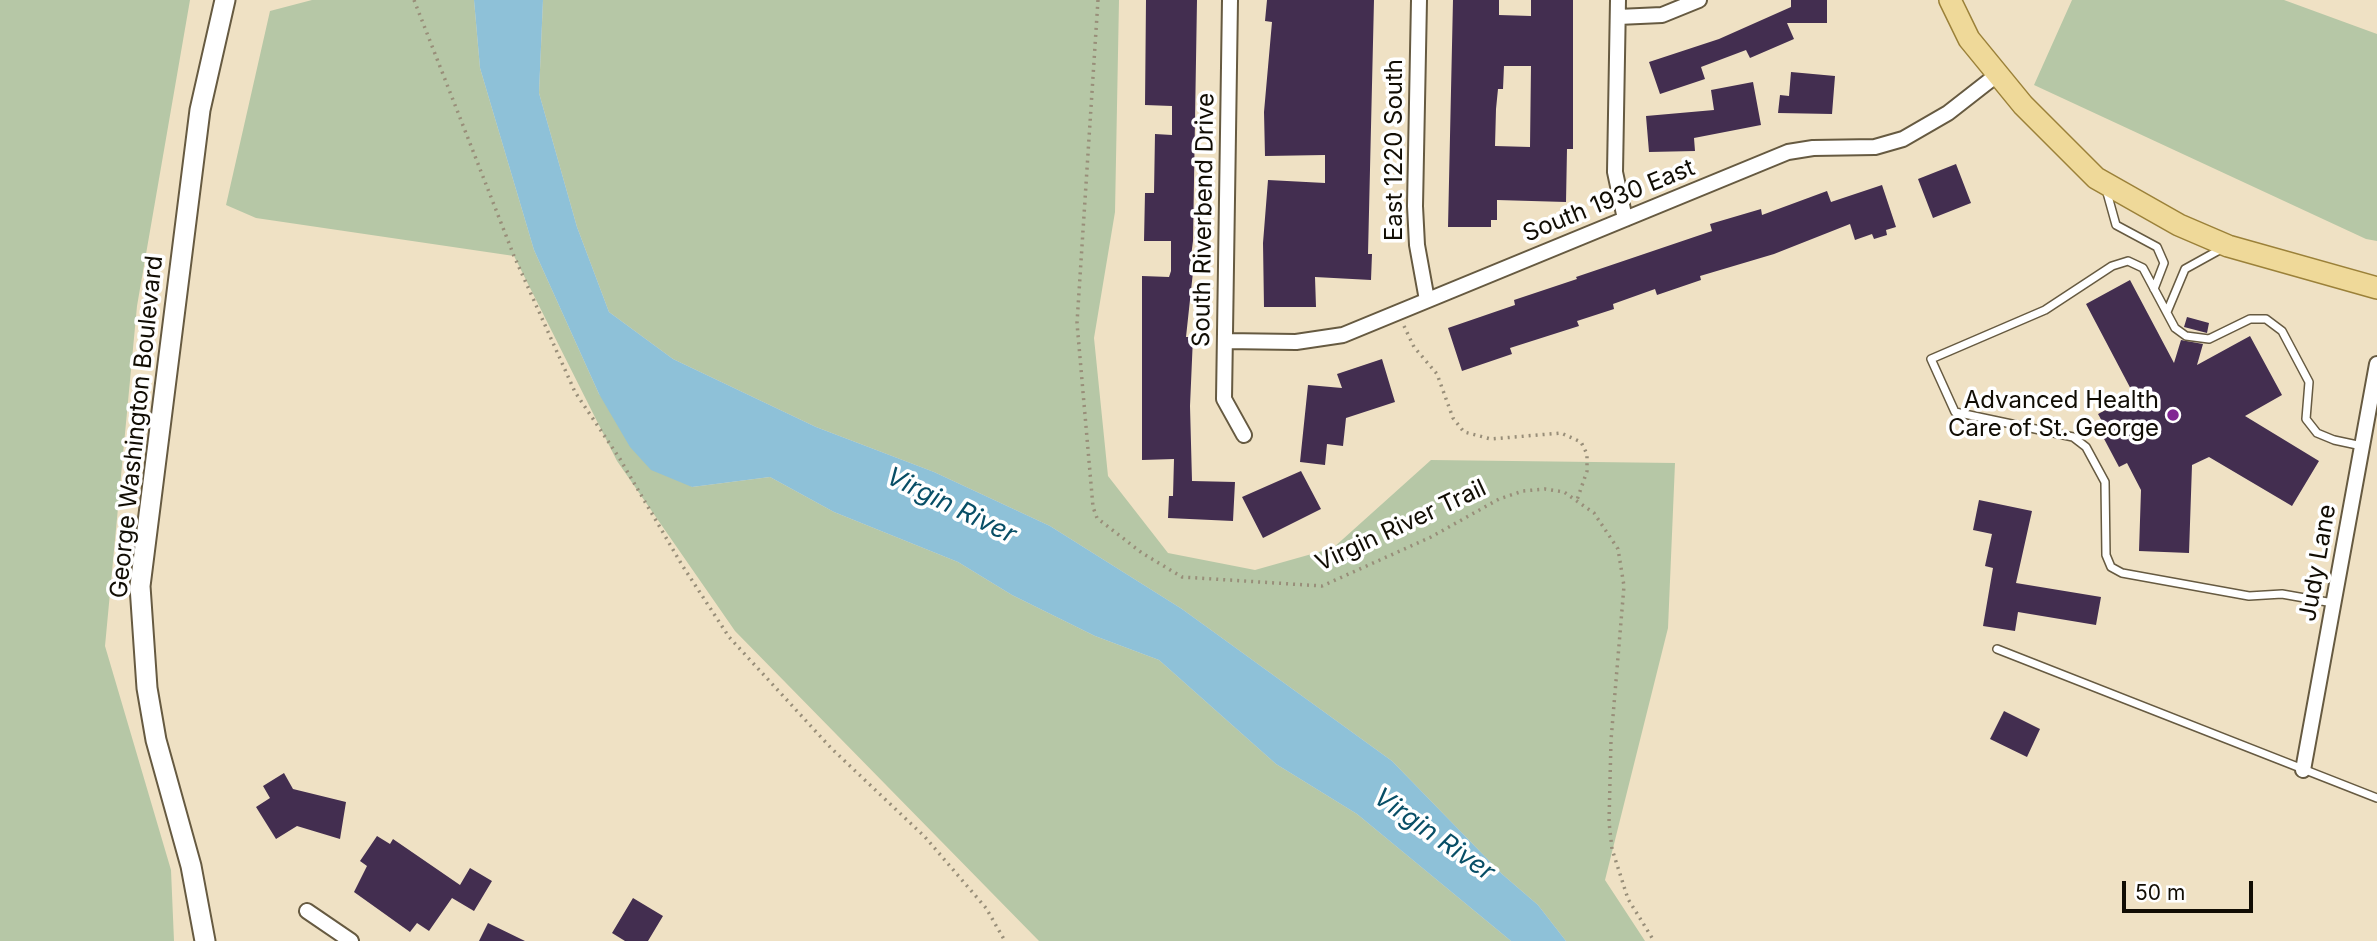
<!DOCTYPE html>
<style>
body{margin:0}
#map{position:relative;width:2377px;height:941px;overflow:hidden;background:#efe1c4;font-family:Inter,sans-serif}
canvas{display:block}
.scale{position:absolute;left:2122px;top:881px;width:131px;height:32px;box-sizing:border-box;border:4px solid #110d04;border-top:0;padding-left:9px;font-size:21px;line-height:24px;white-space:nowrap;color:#110d04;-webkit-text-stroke:5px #fff;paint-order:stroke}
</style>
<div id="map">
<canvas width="2377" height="941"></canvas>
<div class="scale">50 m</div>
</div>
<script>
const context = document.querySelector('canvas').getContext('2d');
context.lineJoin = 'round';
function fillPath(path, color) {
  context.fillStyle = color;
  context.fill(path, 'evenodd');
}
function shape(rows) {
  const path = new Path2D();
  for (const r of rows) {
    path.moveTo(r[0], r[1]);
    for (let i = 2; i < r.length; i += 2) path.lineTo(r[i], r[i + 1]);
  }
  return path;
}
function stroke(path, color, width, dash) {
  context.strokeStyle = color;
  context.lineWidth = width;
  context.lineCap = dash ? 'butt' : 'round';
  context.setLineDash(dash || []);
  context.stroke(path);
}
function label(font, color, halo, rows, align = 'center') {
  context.font = font + ' Inter,sans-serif';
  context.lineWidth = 7;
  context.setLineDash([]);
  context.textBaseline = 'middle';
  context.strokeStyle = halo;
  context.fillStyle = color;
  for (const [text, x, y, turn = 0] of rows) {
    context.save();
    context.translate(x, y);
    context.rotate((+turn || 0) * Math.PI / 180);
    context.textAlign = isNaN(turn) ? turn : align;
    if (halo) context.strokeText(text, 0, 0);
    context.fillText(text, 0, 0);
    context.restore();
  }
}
fillPath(shape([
 [0,0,190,0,137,306,105,646,171,870,174,941,0,941],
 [312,0,474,0,480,68,534,250,599,394,692,487,770,477,834,512,958,562,1012,595,1095,636,1159,660,1276,764,1357,814,1511,941,1039,941,735,631,617,461,514,256,256,218,226,205,270,11],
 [543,0,1119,0,1115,212,1094,338,1108,476,1168,553,1255,570,1333,548,1431,460,1675,463,1668,628,1605,880,1645,941,1566,941,1538,905,1502,874,1392,761,1182,609,1050,526,934,472,816,427,673,359,609,312,577,227,539,93],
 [2072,0,2284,0,2377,34,2377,241,2366,239,2034,85]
]), '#b6c7a6');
fillPath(shape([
 [474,0,543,0,539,93,577,227,609,312,673,359,816,427,934,472,1050,526,1182,609,1392,761,1502,874,1538,905,1566,941,1511,941,1357,814,1276,764,1159,660,1095,636,1012,595,958,562,834,512,770,477,692,487,651,470,630,447,599,394,534,250,480,68]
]), '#8ec1d8');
fillPath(shape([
 [1146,0,1197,0,1193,241,1189,272,1193,272,1186,337,1193,337,1190,406,1192,481,1235,482,1233,521,1168,518,1169,496,1173,496,1174,459,1142,460,1142,276,1169,277,1171,271,1171,241,1144,241,1145,193,1154,193,1155,134,1172,135,1172,106,1145,105],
 [1267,0,1374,0,1368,254,1372,254,1371,280,1315,277,1316,307,1264,307,1263,243,1268,180,1325,183,1325,155,1265,156,1264,112,1272,22,1265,21],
 [1453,0,1499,0,1499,15,1531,16,1531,0,1573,0,1573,149,1567,149,1566,202,1497,200,1497,220,1491,220,1491,227,1448,227],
 [1504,66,1531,66,1530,147,1495,146,1496,109,1498,89,1503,89],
 [1791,0,1827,0,1827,23,1787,23,1794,39,1750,58,1746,50,1701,67,1705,79,1660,94,1649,62,1719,39,1791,7],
 [1791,72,1835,76,1832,114,1778,113,1780,95,1789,96],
 [1753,82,1761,125,1694,138,1695,151,1649,152,1646,116,1714,110,1711,90],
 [1956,164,1971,203,1933,218,1918,179],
 [1882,185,1896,227,1886,230,1887,235,1874,239,1872,234,1855,240,1850,224,1774,254,1700,276,1701,280,1657,295,1655,289,1613,304,1614,309,1577,321,1579,326,1510,348,1512,354,1462,371,1448,328,1515,305,1514,300,1577,279,1576,277,1712,231,1710,224,1761,209,1762,215,1827,191,1831,202],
 [2130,280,2174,363,2181,340,2203,344,2197,365,2250,336,2282,395,2245,416,2319,461,2292,506,2209,457,2192,465,2189,553,2139,551,2141,490,2127,463,2119,467,2102,435,2108,432,2098,414,2134,395,2086,304],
 [2187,317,2209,323,2207,333,2184,327],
 [1382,359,1395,402,1346,418,1343,446,1327,444,1325,465,1300,462,1308,385,1342,388,1337,374],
 [1301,471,1321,509,1263,538,1242,497],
 [1979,500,2032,511,2016,583,2101,597,2096,625,2018,612,2015,631,1983,626,1993,568,1985,566,1992,534,1973,530],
 [2004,711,2040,729,2027,757,1990,739],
 [284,773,293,789,346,802,340,839,297,826,276,839,256,807,270,798,263,786],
 [377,836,390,844,393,839,460,885,470,868,492,881,474,911,452,898,429,931,417,923,410,932,354,892,367,866,360,861],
 [633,898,663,916,648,941,625,941,612,933],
 [488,923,525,941,479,941]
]), '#432e50');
const lane = shape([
 [2106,189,2116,225,2157,247,2164,263,2154,289],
 [2167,312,2185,269,2223,248],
 [2333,603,2282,594,2249,596,2122,573,2111,567,2106,555,2105,482,2086,447,2073,437,1955,412,1931,359,2045,310,2112,266,2128,261,2143,268,2175,328,2186,336,2209,339,2250,319,2266,319,2282,331,2309,382,2306,419,2317,433,2334,440,2362,446],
 [1997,649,2377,798]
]);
const street = shape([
 [1230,0,1224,399,1244,435],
 [1419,0,1415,206,1417,245,1427,300],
 [1618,0,1615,172,1625,219],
 [1618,17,1662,15,1699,0],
 [1225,341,1296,342,1343,335,1788,152,1813,148,1875,147,1903,139,1948,113,1998,74],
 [2303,770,2377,364],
 [307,911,351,941]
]);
const secondary = shape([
 [205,941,191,866,156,740,147,688,140,586,200,110,225,0]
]);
const primary = shape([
 [1950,0,1969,39,2023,105,2096,178,2179,225,2228,246,2377,288]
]);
stroke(lane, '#665a41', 10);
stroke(street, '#665a41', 18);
stroke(secondary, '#665a41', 23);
stroke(primary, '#9b8139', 24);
stroke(shape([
 [414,0,514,256,575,392,620,459,682,565,729,637,831,748,925,837,986,908,1005,941],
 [1098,0,1077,323,1093,507,1097,518,1142,553,1182,577,1322,586,1431,537,1499,499,1523,491,1545,489,1564,492,1594,513,1618,549,1624,586,1611,740,1609,822,1612,849,1628,899,1654,941],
 [1404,326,1414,347,1437,374,1453,418,1464,432,1491,439,1561,433,1581,442,1587,454,1587,471,1577,500]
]), '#988e79', 3.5, [2, 5]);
stroke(lane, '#fff', 7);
stroke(street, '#fff', 14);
stroke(secondary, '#fff', 19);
stroke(primary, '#efd999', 21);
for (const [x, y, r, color] of [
 [2173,415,7,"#812793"]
]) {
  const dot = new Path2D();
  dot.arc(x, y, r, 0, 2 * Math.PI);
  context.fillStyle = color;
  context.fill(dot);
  stroke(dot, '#fff', 2.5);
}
label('24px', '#110d04', '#fff', [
 ["East 1220 South",1395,150,-90],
 ["South 1930 East",1609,201,-22],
 ["South Riverbend Drive",1204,220,-89],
 ["George Washington Boulevard",137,427,-84],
 ["Virgin River Trail",1401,526,-25],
 ["Judy Lane",2318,563,-80]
]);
label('24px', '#110d04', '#fff', [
 ["Advanced Health",2159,401],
 ["Care of St. George",2159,429]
], 'right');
label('italic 26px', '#084e66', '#fff', [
 ["Virgin River",951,506,26],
 ["Virgin River",1434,835,35]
]);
</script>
